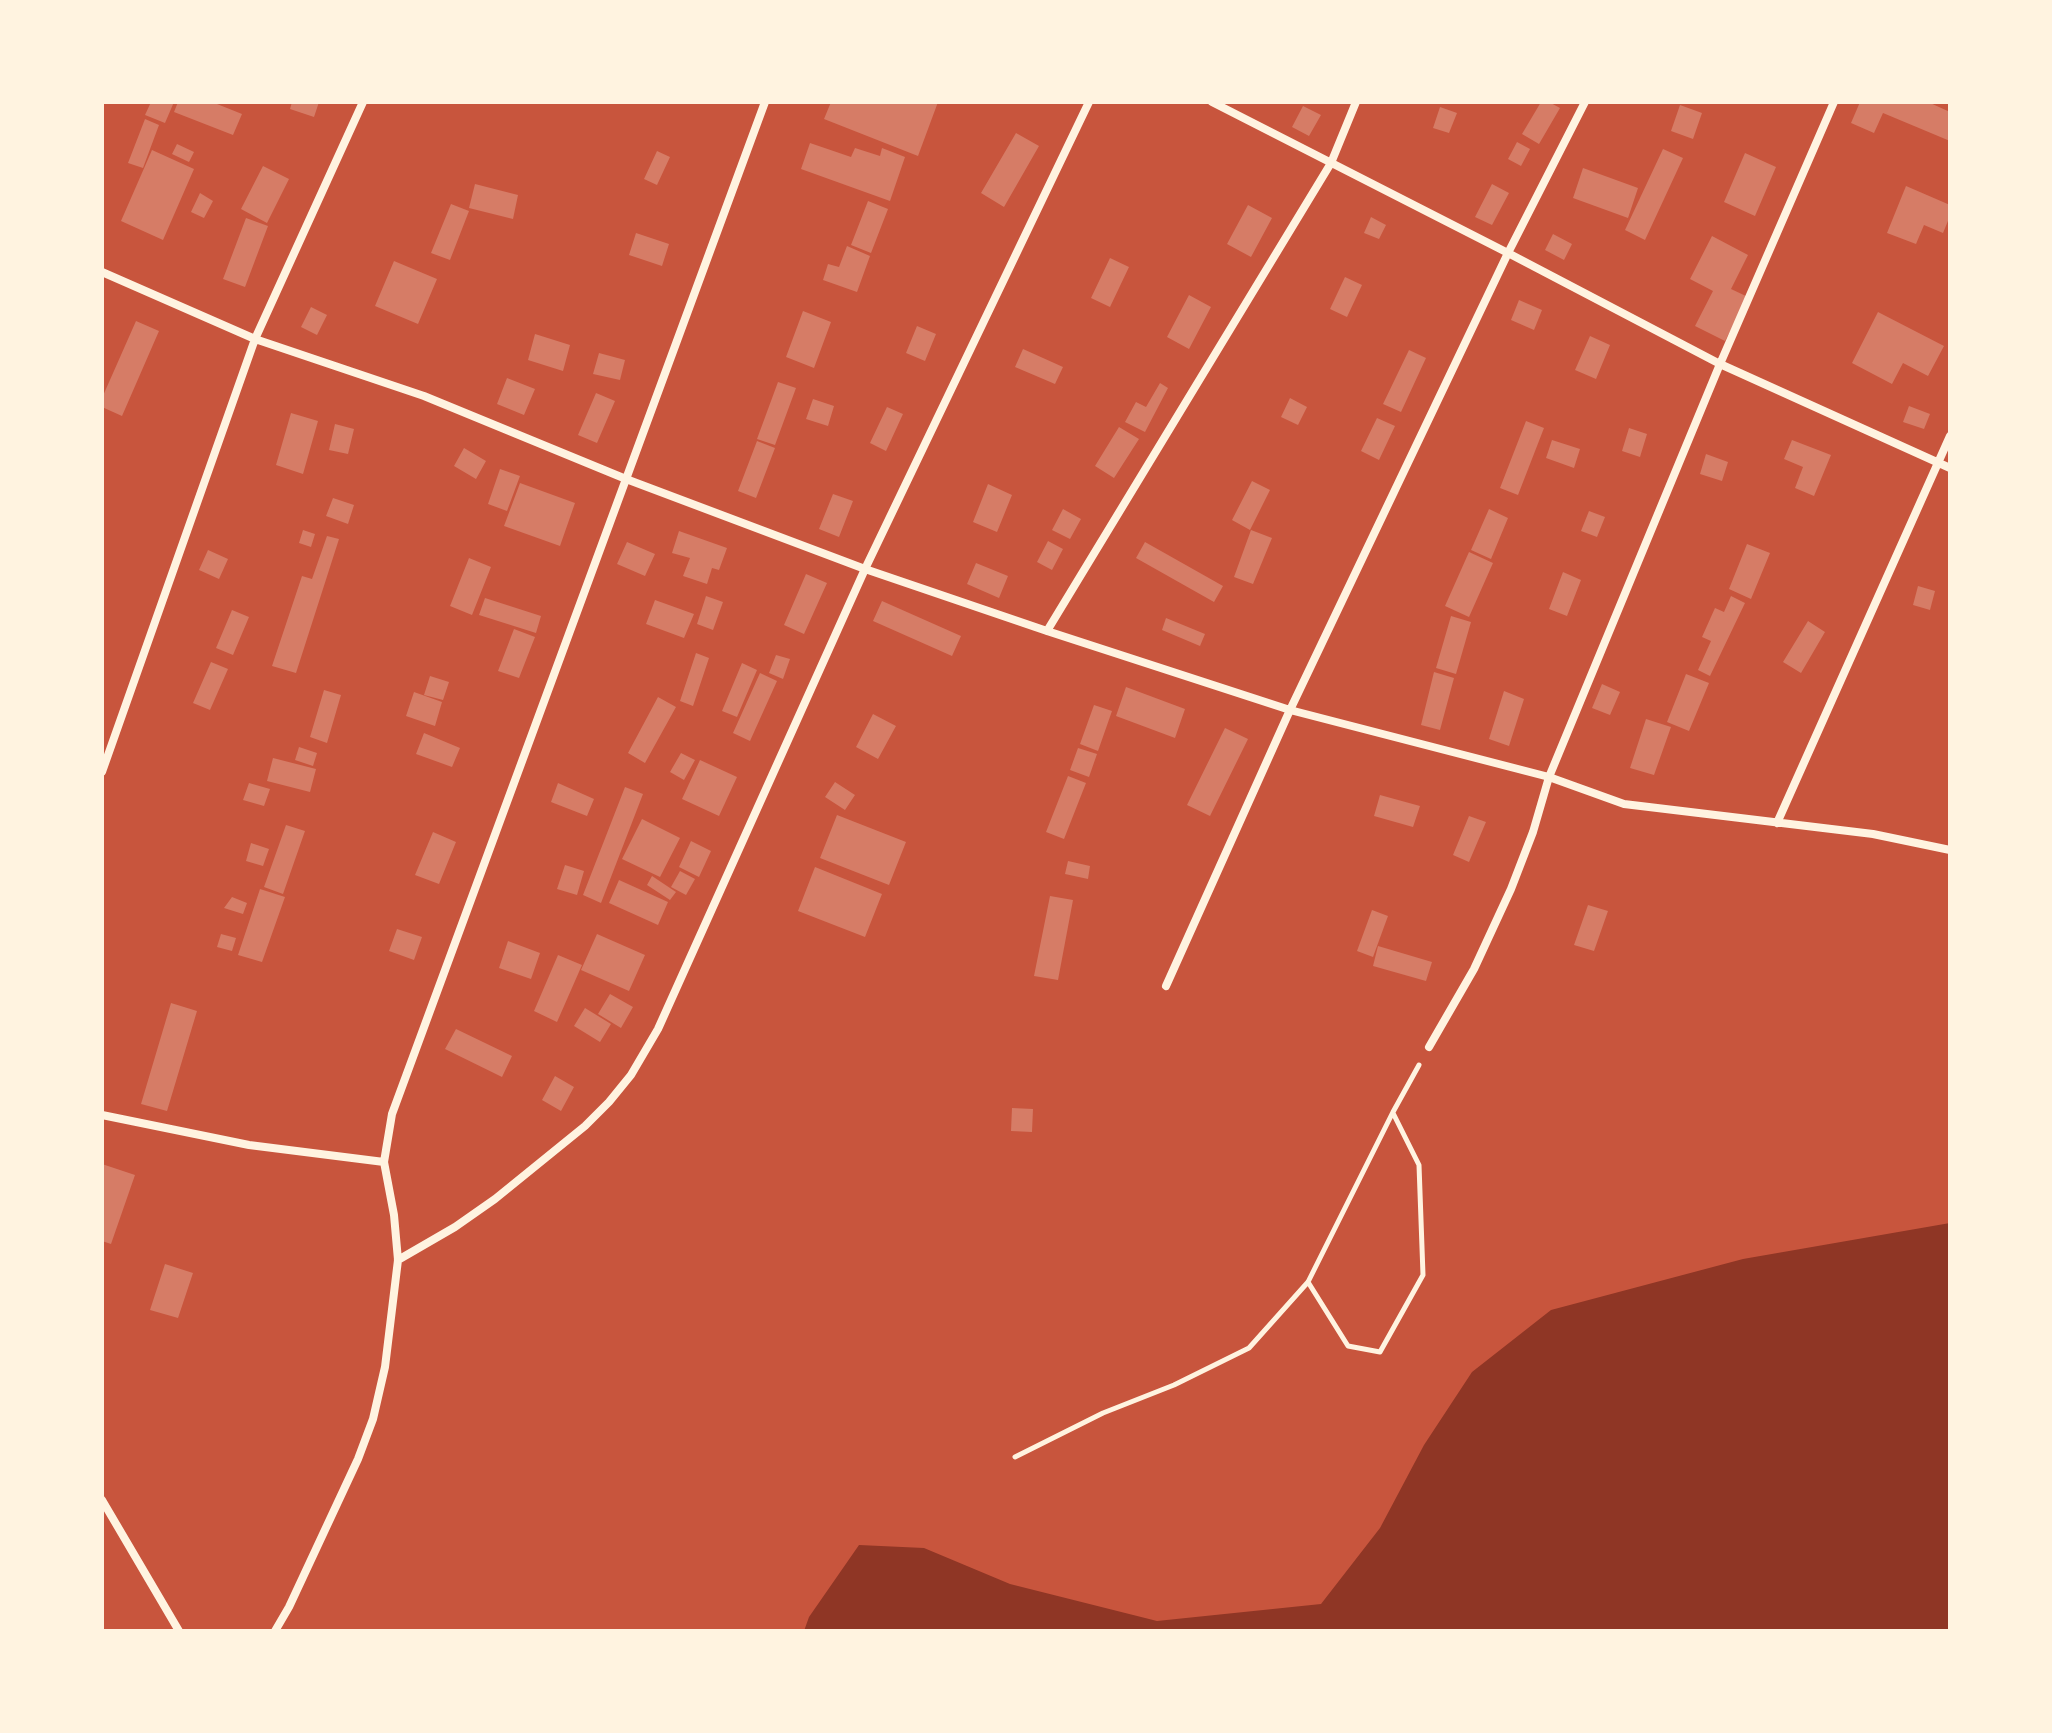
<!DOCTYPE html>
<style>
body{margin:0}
#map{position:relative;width:2052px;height:1733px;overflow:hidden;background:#c8553d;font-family:"PT Sans",sans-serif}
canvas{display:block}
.frame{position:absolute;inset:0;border:104px solid #fff3e0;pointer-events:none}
</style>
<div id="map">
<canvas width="2052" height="1733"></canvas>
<div class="frame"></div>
</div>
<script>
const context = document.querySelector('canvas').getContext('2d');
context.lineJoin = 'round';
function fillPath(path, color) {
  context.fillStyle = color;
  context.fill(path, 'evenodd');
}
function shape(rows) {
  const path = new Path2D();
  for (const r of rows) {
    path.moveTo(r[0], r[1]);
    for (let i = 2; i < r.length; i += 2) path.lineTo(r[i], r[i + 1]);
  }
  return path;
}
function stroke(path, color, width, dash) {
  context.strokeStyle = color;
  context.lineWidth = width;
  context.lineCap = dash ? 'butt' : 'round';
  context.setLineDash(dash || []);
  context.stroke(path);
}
fillPath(shape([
 [1950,1223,1950,1631,804,1631,809,1617,859,1545,924,1548,1010,1584,1157,1621,1321,1604,1380,1528,1424,1445,1472,1372,1551,1310,1743,1259]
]), '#8f3625');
fillPath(shape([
 [151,102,174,102,165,123,145,115],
 [178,102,212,102,242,114,233,135,174,112],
 [292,102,319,102,314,117,290,109],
 [831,102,938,102,918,156,824,119],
 [1541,102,1549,102,1560,108,1539,144,1522,134],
 [1860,102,1928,102,1950,112,1950,141,1883,113,1874,133,1851,123],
 [1680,105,1702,113,1693,139,1671,131],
 [1303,106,1321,115,1309,136,1292,127],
 [1440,107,1457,113,1449,133,1433,128],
 [145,119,159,125,143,168,128,163],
 [1016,133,1039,146,1004,207,981,193],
 [1517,142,1530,149,1521,166,1508,159],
 [810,143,851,157,855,148,880,156,882,148,905,157,890,201,801,169],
 [177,144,194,152,189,162,172,154],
 [1663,149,1683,158,1645,240,1625,230],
 [152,150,194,169,163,240,121,221],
 [657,151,670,157,657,185,644,179],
 [1745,153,1776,167,1755,216,1724,202],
 [263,166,289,179,267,223,241,209],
 [1583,168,1638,188,1628,218,1573,198],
 [475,184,518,195,513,219,469,208],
 [1492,184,1509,193,1492,225,1475,217],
 [1906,186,1950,205,1950,216,1943,233,1924,225,1916,244,1887,233],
 [200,193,213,201,204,218,191,212],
 [868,201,888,209,871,253,851,245],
 [451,204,469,211,450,260,431,253],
 [1248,205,1272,218,1251,257,1227,244],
 [1371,217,1386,225,1379,239,1364,233],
 [246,218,268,226,245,287,223,279],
 [636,233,669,244,662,266,629,255],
 [1553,234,1572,244,1564,260,1545,250],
 [1712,236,1748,255,1731,289,1748,297,1725,341,1695,326,1713,291,1690,279],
 [847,246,870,256,857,292,823,280,828,264,839,267],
 [1110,258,1129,267,1110,307,1091,298],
 [394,261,437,279,418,324,375,306],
 [1345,277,1362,285,1347,317,1330,309],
 [1189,295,1211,307,1189,349,1167,337],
 [1519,300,1542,310,1534,330,1511,320],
 [311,307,327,315,317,335,301,327],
 [803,311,831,322,814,368,786,357],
 [1878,312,1944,346,1928,376,1903,363,1892,384,1852,363],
 [136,321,159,331,122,416,102,407,102,398],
 [917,326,936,334,925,361,906,353],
 [535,334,570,345,563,371,528,360],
 [1590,336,1610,345,1596,379,1575,370],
 [1023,349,1063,367,1055,384,1015,367],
 [1409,350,1426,358,1401,412,1383,404],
 [599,353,625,360,620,380,593,374],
 [507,378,535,389,524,415,497,404],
 [778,382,796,388,775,445,757,439],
 [1160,383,1168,388,1145,432,1125,422,1136,402,1146,407],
 [596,393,615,401,597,443,578,435],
 [1290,398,1307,407,1298,425,1281,417],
 [813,399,834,406,828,426,806,419],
 [1909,406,1930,414,1924,429,1903,422],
 [887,407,903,414,886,451,870,443],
 [291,413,318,421,303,474,276,465],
 [1377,418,1395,426,1379,460,1361,451],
 [1526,421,1544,428,1518,495,1500,488],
 [335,424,354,429,348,454,329,450],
 [1119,427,1139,439,1114,478,1095,466],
 [1629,428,1647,434,1640,457,1622,451],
 [1552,440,1580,449,1574,468,1546,458],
 [1792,440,1831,455,1814,496,1795,488,1803,467,1784,459],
 [757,441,775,448,756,498,738,491],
 [464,448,486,461,476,479,454,466],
 [1706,454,1728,462,1722,481,1700,474],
 [500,469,520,476,507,511,488,504],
 [1252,481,1270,490,1250,530,1232,520],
 [520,483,575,503,560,546,504,526],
 [988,484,1012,495,997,532,973,522],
 [833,494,853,501,839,537,819,529],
 [333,498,354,505,348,524,326,516],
 [1063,509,1081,519,1070,539,1052,530],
 [1489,509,1508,518,1491,559,1471,550],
 [1589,511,1605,517,1597,537,1581,531],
 [303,530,315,534,311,547,299,543],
 [1251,530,1272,538,1253,584,1234,577],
 [679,531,727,548,719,570,712,568,707,584,683,576,690,558,672,553],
 [327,536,339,539,296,673,272,666,302,576,312,579],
 [1048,541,1063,549,1052,570,1037,562],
 [627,542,655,554,645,576,617,564],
 [1145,542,1223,586,1214,602,1136,558],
 [1747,544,1770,553,1751,599,1729,589],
 [208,550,228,559,219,579,199,570],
 [1469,552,1493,563,1469,617,1445,606],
 [469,558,491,567,472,615,450,606],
 [976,563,1008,576,999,598,967,584],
 [1563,572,1581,580,1567,616,1549,609],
 [806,574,827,583,804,634,784,625],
 [1918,586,1935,591,1930,610,1913,605],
 [706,596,723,602,713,630,697,624],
 [1731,596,1745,603,1710,676,1698,670,1711,641,1702,637,1715,608,1724,612],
 [485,598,541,616,536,633,479,615],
 [655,600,694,614,684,638,646,624],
 [882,601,961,636,952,656,873,621],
 [232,610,249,617,233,655,216,648],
 [1451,616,1471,622,1456,674,1436,668],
 [1166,618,1205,634,1200,646,1162,630],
 [1808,621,1825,632,1801,673,1783,662],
 [514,629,535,637,519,678,498,671],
 [696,653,709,658,693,706,680,701],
 [776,655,790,659,783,679,769,673],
 [211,662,228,669,210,710,193,703],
 [742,663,757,670,737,717,722,711],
 [1434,672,1454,678,1440,730,1421,725],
 [760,673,777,681,750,741,733,733],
 [1686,674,1709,683,1689,731,1667,722],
 [430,676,449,682,443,700,424,695],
 [1602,684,1620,692,1610,715,1592,708],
 [1126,687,1185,709,1175,738,1116,716],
 [324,690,341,695,327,743,310,737],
 [1504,691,1524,699,1509,746,1489,739],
 [414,692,442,702,435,726,406,716],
 [658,697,676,707,645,763,628,753],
 [1094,705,1112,711,1098,751,1080,744],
 [873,714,896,726,878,759,856,747],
 [1646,719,1671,727,1654,775,1630,768],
 [1225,728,1248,739,1210,816,1187,805],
 [424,733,460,748,452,767,416,754],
 [299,747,317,753,313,766,295,760],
 [1078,748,1097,754,1089,777,1070,770],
 [681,753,695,760,684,780,670,772],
 [273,758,316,769,310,792,267,781],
 [700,760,737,777,719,816,682,799],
 [1068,776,1086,783,1064,839,1046,832],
 [835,782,855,795,845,810,825,797],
 [249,783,270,789,264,806,243,800],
 [558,783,594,799,587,816,551,802],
 [625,787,643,794,601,903,583,895],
 [1380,795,1420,806,1413,827,1374,816],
 [837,815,906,842,889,885,820,858],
 [1469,816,1486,822,1469,862,1453,855],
 [642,819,680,838,660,877,622,859],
 [286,825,305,831,283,894,264,887],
 [433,832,456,842,439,884,415,875],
 [691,841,711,851,699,877,679,867],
 [251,843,269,849,263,866,246,861],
 [1068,861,1090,866,1088,879,1065,874],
 [565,865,584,871,577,895,557,889],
 [815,867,882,894,865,937,798,911],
 [680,871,695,879,686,895,671,887],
 [652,876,676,892,670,900,647,885],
 [619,880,668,902,658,925,609,903],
 [260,889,285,897,262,962,238,955],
 [1050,896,1073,900,1058,980,1034,976],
 [232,897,247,903,243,914,224,908],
 [1588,905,1608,911,1594,951,1574,945],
 [1372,910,1388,916,1373,957,1357,951],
 [397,929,422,937,414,960,389,951],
 [221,934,236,938,232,951,217,947],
 [597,934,645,955,629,991,581,970],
 [508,941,540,953,531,979,499,968],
 [1378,946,1432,962,1426,981,1373,966],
 [558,955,582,965,557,1022,534,1011],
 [610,994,633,1007,621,1028,598,1014],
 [171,1003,197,1011,167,1111,141,1104],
 [585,1008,611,1024,600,1042,574,1026],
 [456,1029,512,1056,502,1077,445,1049],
 [555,1076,574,1087,561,1111,542,1100],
 [1012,1108,1033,1109,1032,1132,1011,1131],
 [102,1164,135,1175,111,1244,102,1241],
 [165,1264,193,1273,178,1318,150,1310]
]), '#d67c66');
stroke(shape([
 [1308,1282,1348,1346,1380,1352,1423,1275,1419,1165,1393,1113],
 [1015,1457,1103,1413,1174,1385,1249,1348,1308,1282,1393,1112,1419,1065]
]), '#fff3e0', 5);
stroke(shape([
 [1089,102,865,569,1047,631,1290,710,1549,777,1624,804,1873,834,1950,850],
 [1212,102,1508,253,1585,102],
 [102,272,255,339,424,396,626,479,865,569,658,1029,631,1075,609,1102,585,1126,495,1199,455,1227,398,1260],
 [1047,631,1331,163,1356,102],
 [102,772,255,339,363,102],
 [1777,823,1950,436],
 [1166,986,1290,710,1508,253,1720,364,1950,468],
 [1429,1047,1474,969,1511,889,1533,832,1549,777,1720,364,1834,102],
 [102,1115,249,1145,384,1162],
 [102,1500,179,1631],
 [275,1631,289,1607,358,1459,373,1419,385,1367,398,1260,394,1215,384,1162,392,1114,765,102]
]), '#fff3e0', 8);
</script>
